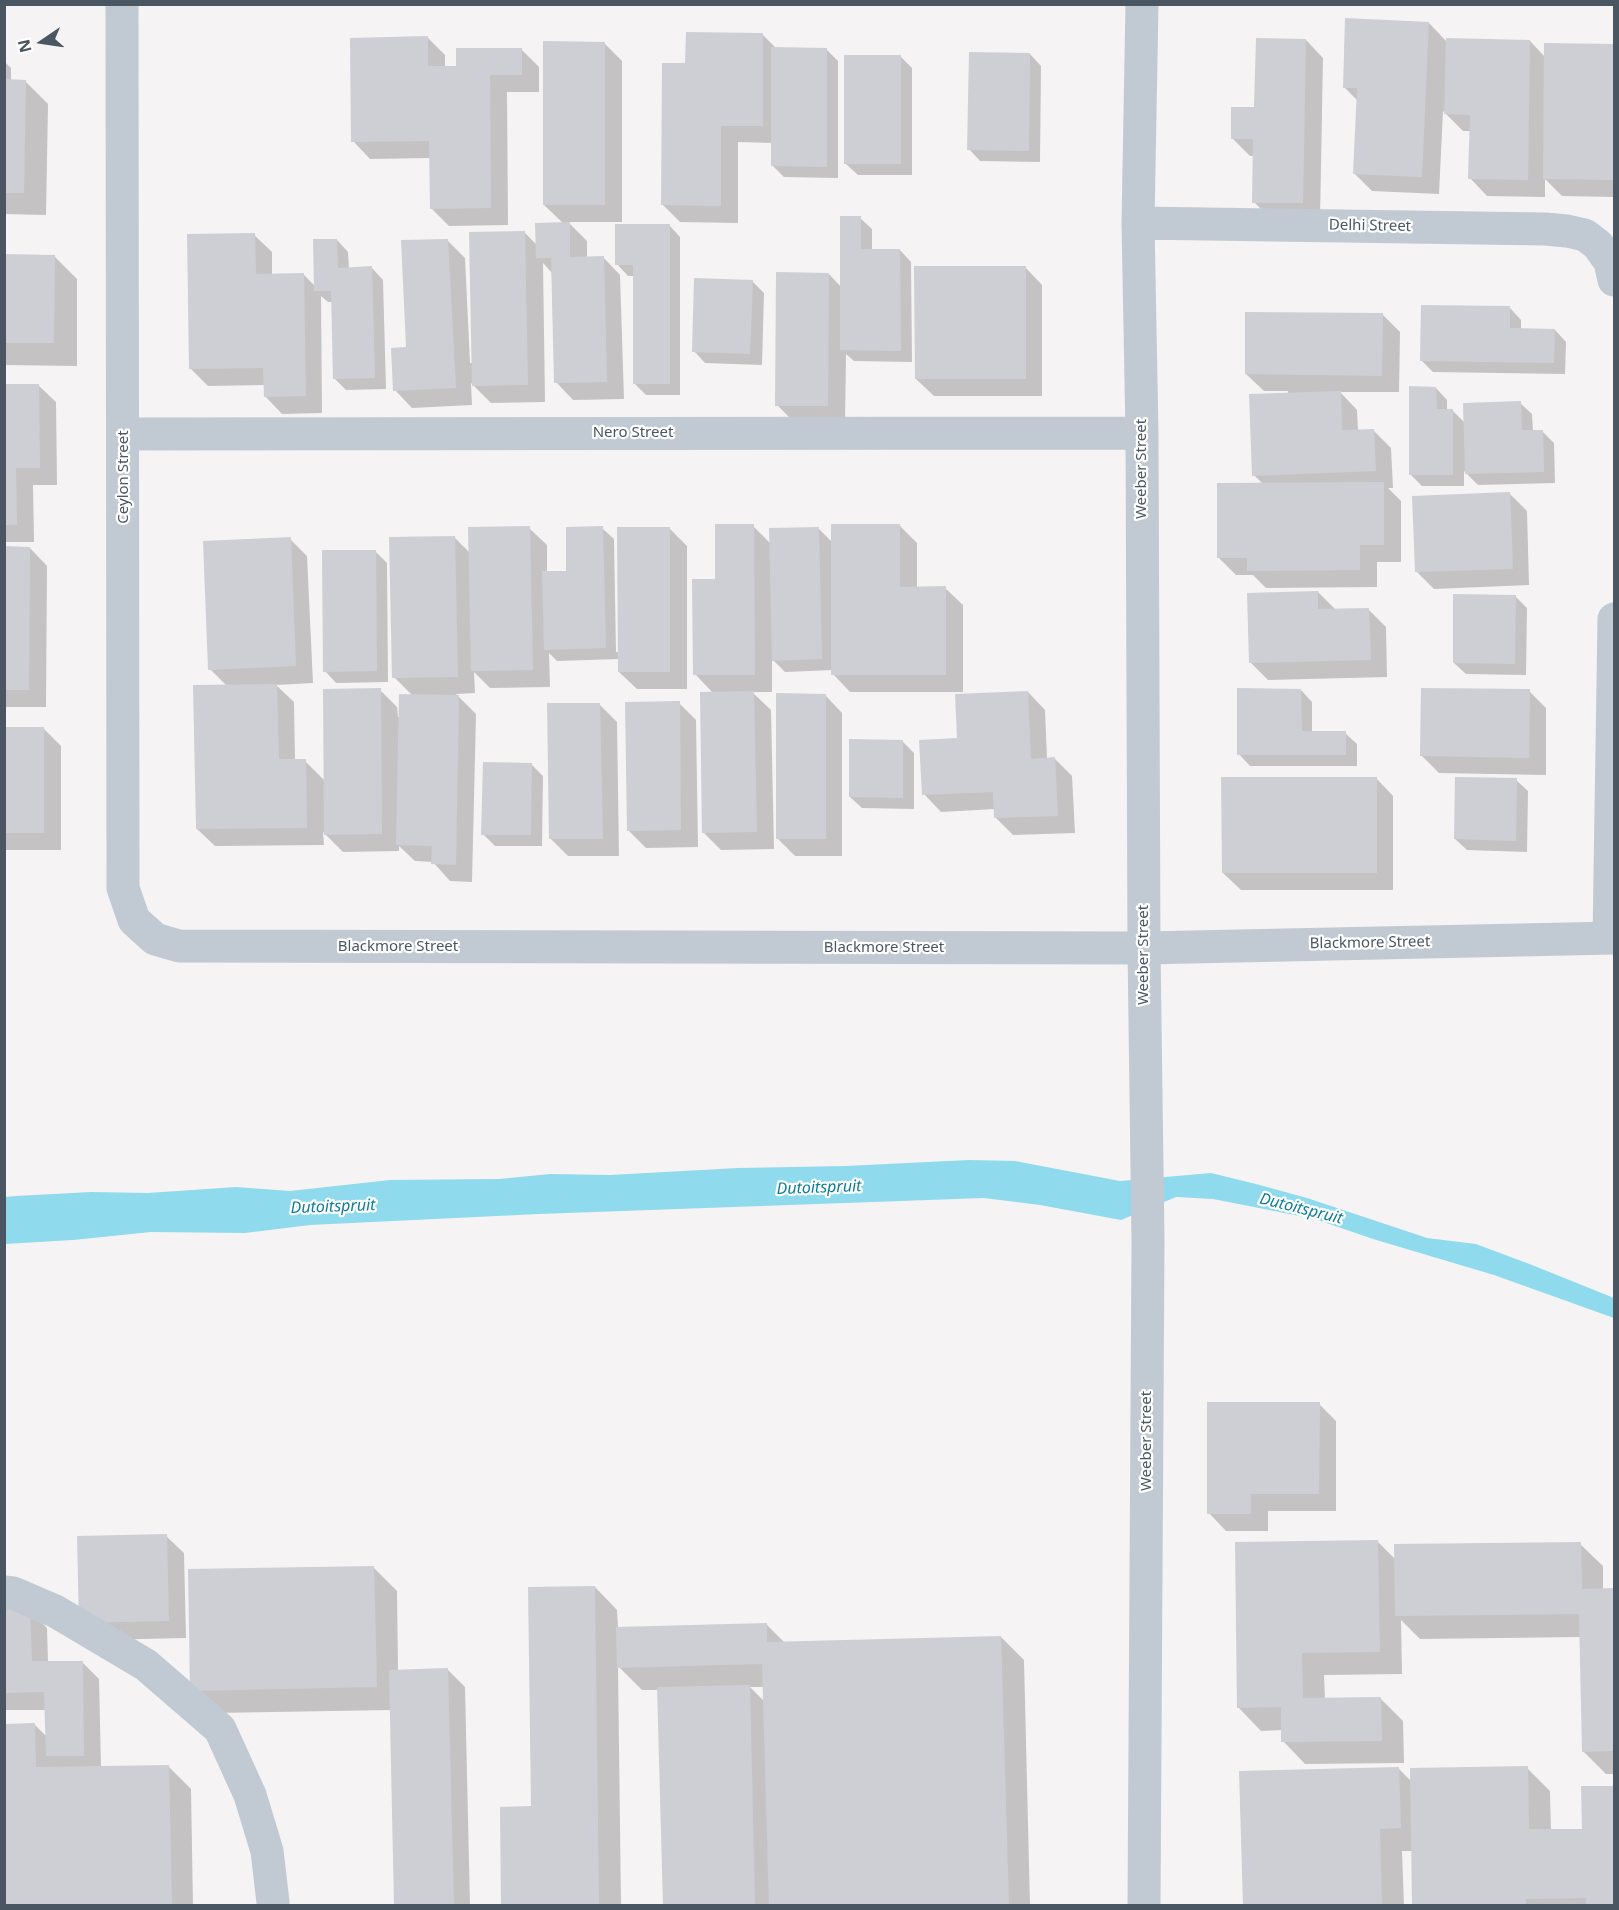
<!DOCTYPE html>
<style>
body{margin:0}
#map{position:relative;width:1619px;height:1910px;overflow:hidden;background:#f5f3f3;font-family:"Noto Sans",sans-serif}
canvas{display:block}
.frame{position:absolute;inset:0;border:6px solid #4a5661;pointer-events:none}
.north{position:absolute;left:12px;top:12px;width:60px;height:60px;-webkit-text-stroke:4px #fff;paint-order:stroke;rotate:257deg;font-size:16px;font-weight:700;line-height:24px;text-align:center;color:#4a5661}
.north::after{content:'';display:block;margin:auto;width:21px;height:27px;background:#4a5661;clip-path:polygon(50% 0,100% 100%,50% 72%,0 100%)}
</style>
<div id="map">
<canvas width="1619" height="1910"></canvas>
<div class="frame"></div>
<div class="north">N</div>
</div>
<script>
const context = document.querySelector('canvas').getContext('2d');
context.lineJoin = 'round';
function fillPath(path, color) {
  context.fillStyle = color;
  context.fill(path, 'evenodd');
}
function shape(rows) {
  const path = new Path2D();
  for (const r of rows) {
    path.moveTo(r[0], r[1]);
    for (let i = 2; i < r.length; i += 2) path.lineTo(r[i], r[i + 1]);
  }
  return path;
}
function stroke(path, color, width, dash) {
  context.strokeStyle = color;
  context.lineWidth = width;
  context.lineCap = dash ? 'butt' : 'round';
  context.setLineDash(dash || []);
  context.stroke(path);
}
function label(font, color, halo, rows, align = 'center') {
  context.font = font + ' "Noto Sans",sans-serif';
  context.lineWidth = 4.5;
  context.setLineDash([]);
  context.textBaseline = 'middle';
  context.strokeStyle = halo;
  context.fillStyle = color;
  for (const [text, x, y, turn = 0] of rows) {
    context.save();
    context.translate(x, y);
    context.rotate((+turn || 0) * Math.PI / 180);
    context.textAlign = isNaN(turn) ? turn : align;
    if (halo) context.strokeText(text, 0, 0);
    context.fillText(text, 0, 0);
    context.restore();
  }
}
fillPath(shape([
 [969,1160,1015,1161,1120,1181,1211,1173,1256,1184,1307,1198,1427,1238,1476,1244,1532,1265,1614,1298,1614,1318,1494,1275,1373,1239,1315,1219,1213,1199,1176,1197,1121,1220,1040,1205,984,1198,539,1214,310,1225,245,1233,151,1232,73,1240,5,1244,5,1197,16,1196,91,1192,148,1193,236,1187,290,1191,390,1180,499,1179,550,1174,610,1175,738,1168,846,1166]
]), '#90daee');
fillPath(shape([
 [1429,23,1447,42,1530,41,1545,57,1545,45,1614,45,1614,197,1562,196,1545,179,1545,197,1487,196,1470,178,1471,131,1463,131,1443,111,1439,194,1372,191,1354,173,1358,101,1344,87],
 [762,34,777,49,826,49,838,61,838,178,784,177,773,166,773,143,738,142,738,223,680,222,663,205,687,64],
 [428,38,445,55,445,68,458,67,521,49,539,67,539,92,507,92,508,225,449,226,431,208,430,158,370,159,353,141],
 [1306,40,1323,58,1320,220,1271,219,1254,202,1254,156,1250,156,1232,138],
 [605,44,622,61,622,222,568,222,587,241,587,258,603,257,620,275,624,399,573,400,556,382,553,274,543,263,545,402,491,403,471,383,472,405,412,408,395,390,407,348,447,240,465,258,470,363,473,363,525,233,537,245,564,224,544,205],
 [1030,54,1041,66,1040,162,980,161,969,149],
 [900,56,912,68,912,175,858,175,846,164],
 [4,61,11,68,11,81,25,81,48,104,46,215,4,214],
 [860,218,872,229,872,250,900,250,911,262,912,362,854,361,846,354,845,423,794,422,777,405,829,274,842,288],
 [669,225,680,237,680,395,646,395,634,383,634,276,628,276,617,264],
 [254,235,272,252,272,275,304,275,316,287,337,240,348,252,349,269,372,268,383,280,386,389,346,390,334,378,332,302,328,302,321,296,322,413,282,414,265,396,265,385,208,386,191,369],
 [4,256,54,256,77,279,77,366,4,365],
 [1025,267,1042,285,1042,396,934,396,916,379],
 [752,281,764,293,762,365,705,363,694,351],
 [1510,308,1521,320,1521,330,1555,330,1566,342,1565,374,1433,372,1421,360],
 [1382,314,1400,332,1399,392,1340,392,1357,410,1358,431,1374,431,1391,448,1393,488,1388,488,1401,501,1401,562,1377,562,1377,587,1266,588,1253,575,1236,575,1219,558,1263,484,1254,475,1288,394,1288,391,1264,391,1246,374],
 [38,385,56,402,57,485,33,485,34,542,4,542,4,386],
 [1436,388,1447,400,1447,410,1452,410,1465,423,1520,403,1532,414,1533,431,1542,431,1554,443,1555,483,1478,485,1464,471,1464,486,1422,486,1411,475],
 [1510,494,1527,511,1529,585,1434,589,1416,571],
 [899,525,917,543,917,588,945,588,963,605,963,692,850,692,833,674,833,670,785,672,772,659,772,692,752,692,771,710,774,849,721,850,703,832,714,694,695,674,717,581,753,526,771,544,819,529,833,543],
 [529,528,547,545,547,573,568,572,602,528,614,539,616,652,619,652,670,529,687,546,687,689,637,689,619,672,619,659,557,661,549,653,550,687,490,688,474,672,475,693,456,694,476,714,472,882,450,881,433,862,415,861,399,846,399,851,343,852,323,832,324,845,215,846,197,829,227,686,210,669,290,539,307,556,313,683,276,685,294,702,295,761,305,761,325,781,380,690,397,707,398,717,400,717,412,695,394,677,454,537,470,553],
 [4,548,30,548,47,566,46,707,4,707],
 [376,552,387,563,388,682,336,683,325,671],
 [1318,592,1336,610,1369,610,1386,627,1387,677,1268,680,1250,662],
 [1515,596,1527,608,1526,675,1466,674,1454,663],
 [1301,690,1312,702,1312,733,1345,733,1357,744,1357,766,1250,766,1239,754],
 [1529,691,1546,708,1546,775,1439,773,1422,756],
 [1028,692,1045,710,1047,759,1055,759,1072,776,1075,833,1013,835,996,818,995,809,941,812,924,794,959,740],
 [825,695,842,713,842,856,795,856,777,838],
 [679,703,696,720,698,847,646,848,628,830],
 [599,704,617,722,619,856,568,856,550,838],
 [4,728,44,729,61,746,61,850,4,850],
 [902,741,914,753,914,809,862,808,850,797],
 [531,764,543,776,542,846,495,846,483,834],
 [1376,778,1393,796,1393,890,1241,890,1223,873],
 [1516,780,1528,791,1527,852,1467,850,1455,839],
 [1319,1404,1336,1421,1336,1511,1268,1511,1268,1531,1226,1531,1209,1513],
 [166,1536,184,1553,186,1638,98,1640,78,1538],
 [1378,1542,1396,1560,1580,1544,1603,1566,1603,1590,1614,1590,1614,1774,1606,1774,1583,1751,1581,1637,1420,1639,1401,1620,1402,1674,1324,1675,1325,1699,1380,1698,1403,1721,1404,1763,1305,1764,1283,1741,1282,1730,1261,1731,1239,1708],
 [374,1568,397,1591,398,1671,448,1670,465,1687,470,1906,396,1906,391,1710,214,1713,191,1690],
 [595,1587,617,1610,618,1628,766,1624,785,1643,1001,1637,1024,1660,1030,1906,664,1906,659,1690,642,1690,618,1666,621,1906,503,1906],
 [750,1687,764,1687,765,1702],
 [30,1610,47,1628,48,1663,82,1662,99,1679,101,1767,168,1766,191,1789,193,1906,4,1906,35,1725,47,1737,46,1710,4,1710,4,1611],
 [1398,1768,1412,1782,1527,1768,1550,1791,1551,1831,1583,1830,1582,1788,1614,1788,1614,1906,1413,1906,1412,1851,1402,1851,1404,1906,1244,1906]
]), '#0003');
fillPath(shape([
 [1345,18,1429,22,1422,177,1353,174,1357,88,1343,88],
 [686,32,763,33,763,126,721,126,721,206,661,205,662,63,685,63],
 [428,36,428,66,456,66,456,48,522,48,522,75,490,75,491,208,430,209,429,141,351,142,350,38],
 [1256,38,1306,39,1303,203,1252,203,1253,139,1231,139,1231,107,1254,107],
 [1446,38,1530,40,1528,180,1468,179,1470,115,1444,114],
 [543,41,605,42,605,205,543,205],
 [1544,43,1614,44,1614,180,1543,179],
 [771,47,827,48,827,167,771,166],
 [969,52,1030,53,1029,151,967,150],
 [844,55,901,55,901,164,844,164],
 [4,79,26,80,24,193,4,193],
 [840,216,861,216,861,249,900,249,901,351,840,350],
 [570,222,570,257,604,256,607,382,554,383,551,258,536,258,535,223],
 [615,224,670,224,670,384,633,384,633,265,615,265],
 [525,231,528,385,472,386,469,232],
 [255,233,256,274,304,273,306,396,264,397,263,368,189,369,187,234],
 [313,239,337,239,338,268,372,266,375,378,333,379,331,291,314,291],
 [448,239,456,388,393,391,391,348,406,347,401,240],
 [4,254,55,255,54,343,4,343],
 [914,266,1026,266,1026,379,915,379],
 [776,272,829,273,828,406,775,406],
 [694,278,753,280,750,354,692,352],
 [1421,305,1510,306,1510,328,1555,329,1554,363,1420,361],
 [1245,312,1383,313,1382,376,1245,374],
 [4,384,39,384,40,468,16,468,17,525,4,525],
 [1409,386,1436,387,1437,409,1453,409,1453,475,1409,475],
 [1341,391,1342,430,1374,429,1376,471,1252,476,1249,394],
 [1521,401,1522,430,1543,430,1544,472,1465,474,1463,403],
 [1384,482,1384,545,1360,545,1360,570,1247,571,1247,558,1217,558,1217,483],
 [1510,492,1513,569,1415,572,1412,496],
 [715,524,754,524,755,675,693,675,692,579,715,579],
 [831,524,900,524,900,587,946,586,946,675,831,675],
 [530,526,533,670,471,671,468,527],
 [603,526,606,648,544,650,542,571,566,571,566,527],
 [617,527,670,527,670,672,618,672],
 [819,527,822,659,772,661,769,528],
 [455,536,458,677,392,678,389,537],
 [291,537,296,666,208,670,203,541],
 [4,546,30,547,29,690,4,690],
 [322,550,376,550,377,671,323,672],
 [1318,591,1318,609,1369,608,1371,660,1249,663,1247,593],
 [1453,594,1516,595,1515,664,1453,663],
 [277,684,279,759,306,759,307,828,196,829,193,685],
 [381,688,382,834,324,835,323,689],
 [1237,688,1301,689,1302,731,1346,731,1346,755,1237,755],
 [1421,688,1530,689,1529,758,1420,756],
 [754,691,757,832,702,833,700,692],
 [1028,691,1031,759,1055,757,1058,816,994,818,993,792,922,795,919,740,957,738,955,694],
 [776,693,826,694,826,839,776,839],
 [399,694,459,695,456,865,431,864,432,846,396,845],
 [680,701,681,830,627,831,625,702],
 [547,703,600,703,603,839,549,839],
 [4,727,44,727,44,833,4,833],
 [849,739,903,740,903,798,849,797],
 [483,762,532,763,531,835,481,835],
 [1221,777,1377,777,1377,873,1222,873],
 [1455,777,1517,778,1516,841,1454,839],
 [1207,1402,1320,1402,1319,1494,1251,1494,1251,1514,1207,1514],
 [167,1534,169,1621,79,1623,77,1536],
 [1378,1540,1380,1652,1302,1653,1303,1698,1381,1697,1382,1741,1281,1742,1281,1707,1237,1708,1235,1542],
 [1581,1542,1582,1589,1614,1588,1614,1751,1582,1752,1579,1614,1395,1616,1394,1544],
 [374,1566,377,1687,190,1691,188,1569],
 [595,1586,599,1906,501,1906,500,1807,531,1806,528,1587],
 [4,1609,30,1609,32,1661,83,1661,84,1756,46,1756,44,1692,4,1693],
 [767,1623,767,1642,1001,1636,1009,1906,769,1906,762,1664,617,1668,616,1627],
 [448,1668,454,1906,394,1906,389,1670],
 [750,1685,755,1906,663,1906,657,1687],
 [35,1723,36,1767,169,1765,172,1906,4,1906,4,1724],
 [1528,1766,1529,1829,1582,1829,1581,1786,1614,1786,1614,1906,1586,1906,1586,1898,1526,1899,1526,1906,1412,1906,1410,1768],
 [1399,1767,1401,1828,1380,1829,1382,1906,1243,1906,1239,1771]
]), '#cdcfd5');
stroke(shape([
 [122,4,123,888,134,920,155,939,179,946,1144,948,1614,938],
 [1142,4,1138,223,1142,433,1144,948,1148,1241,1144,1906],
 [1138,223,1545,229,1567,231,1585,235,1598,245,1610,262,1614,280],
 [124,434,1142,433],
 [1609,938,1614,619],
 [4,1592,13,1593,55,1611,146,1665,220,1729,250,1795,267,1851,273,1902]
]), '#c1cad2', 33);
label('15px', '#4a5661', '#fff', [
 ["Delhi Street",1370,226,1],
 ["Nero Street",633,433],
 ["Weeber Street",1142,469,-90],
 ["Ceylon Street",124,477,-90],
 ["Blackmore Street",1370,943,-1],
 ["Blackmore Street",398,947],
 ["Blackmore Street",884,948],
 ["Weeber Street",1144,955,-90],
 ["Weeber Street",1147,1441,-90]
]);
label('italic 16px', '#0c7c9b', '#fff', [
 ["Dutoitspruit",819,1188,-2],
 ["Dutoitspruit",333,1207,-2],
 ["Dutoitspruit",1301,1209,14]
]);
</script>
